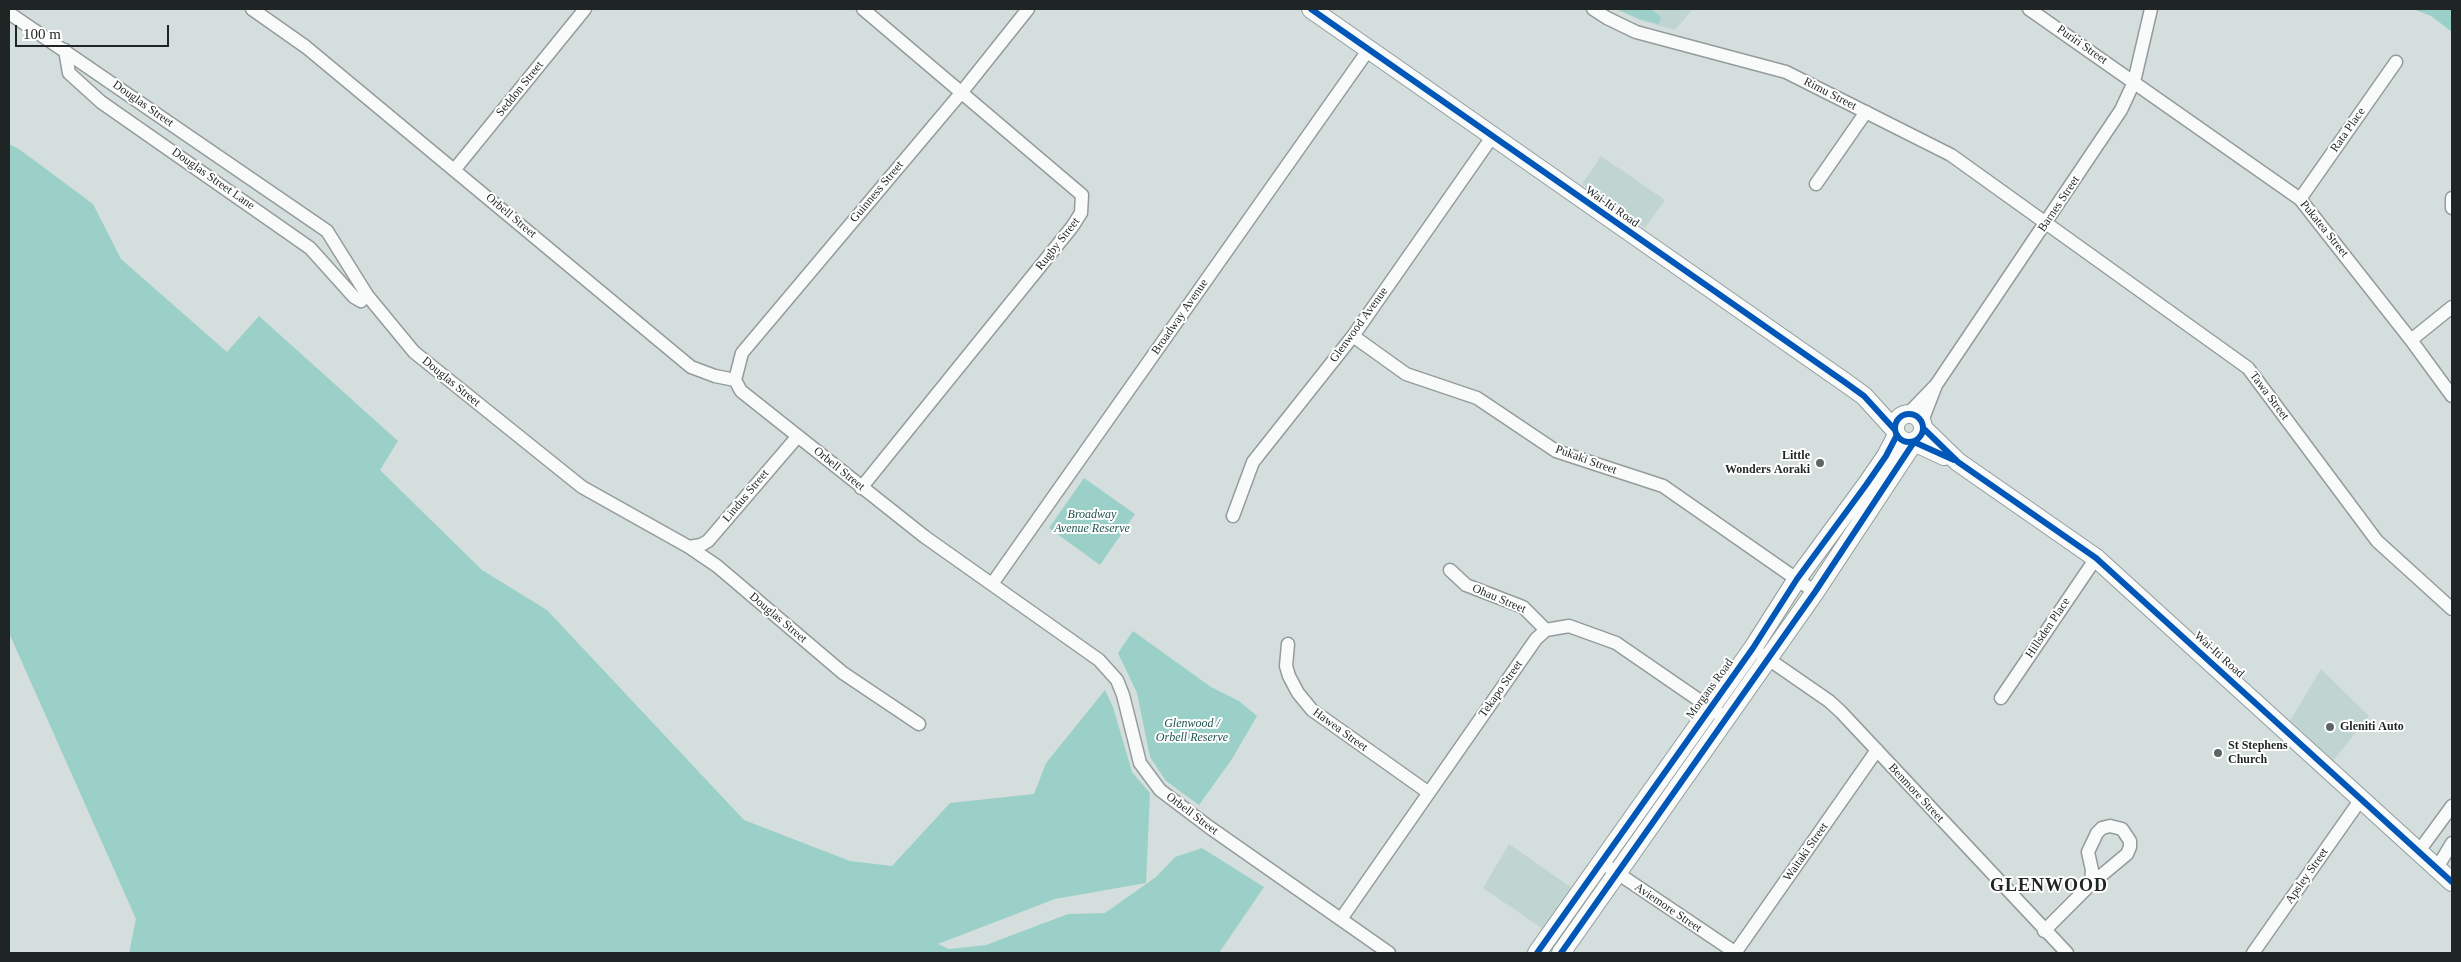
<!DOCTYPE html>
<style>
body{margin:0}
#map{position:relative;width:2461px;height:962px;overflow:hidden;background:#d4dfdd;font-family:"Times New Roman",serif}
canvas{display:block}
.frame{position:absolute;inset:0;border:10px solid #1e2524;pointer-events:none}
.scale{position:absolute;left:15px;top:25px;width:154px;height:22px;box-sizing:border-box;border:2px solid #1e2524;border-top:0;padding-left:6px;font-size:15px;line-height:18px;white-space:nowrap;color:#1e2524;-webkit-text-stroke:4px #fff;paint-order:stroke}
</style>
<div id="map">
<canvas width="2461" height="962"></canvas>
<div class="frame"></div>
<div class="scale">100 m</div>
</div>
<script>
const context = document.querySelector('canvas').getContext('2d');
context.lineJoin = 'round';
function fillPath(path, color) {
  context.fillStyle = color;
  context.fill(path, 'evenodd');
}
function shape(rows) {
  const path = new Path2D();
  for (const r of rows) {
    if (r.length === 3) {
      path.moveTo(r[0] + r[2], r[1]);
      path.arc(r[0], r[1], r[2], 0, 2 * Math.PI);
      continue;
    }
    path.moveTo(r[0], r[1]);
    for (let i = 2; i < r.length; i += 2) path.lineTo(r[i], r[i + 1]);
  }
  return path;
}
function stroke(path, color, width, dash) {
  context.strokeStyle = color;
  context.lineWidth = width;
  context.lineCap = dash ? 'butt' : 'round';
  context.setLineDash(dash || []);
  context.stroke(path);
}
function label(font, color, halo, rows, align = 'center') {
  context.font = font + ' "Times New Roman",serif';
  context.lineWidth = 4;
  context.setLineDash([]);
  context.textBaseline = 'middle';
  context.strokeStyle = halo;
  context.fillStyle = color;
  for (const [text, x, y, turn = 0] of rows) {
    context.save();
    context.translate(x, y);
    context.rotate((+turn || 0) * Math.PI / 180);
    context.textAlign = isNaN(turn) ? turn : align;
    if (halo) context.strokeText(text, 0, 0);
    context.fillText(text, 0, 0);
    context.restore();
  }
}
fillPath(shape([
 [1615,9,1693,9,1675,30,1639,20],
 [1601,156,1665,200,1645,228,1582,184],
 [2321,669,2369,716,2333,761,2290,721],
 [1509,844,1572,888,1543,929,1483,888]
]), '#c0d5d2');
fillPath(shape([
 [1617,9,1653,9,1652,10,1661,17,1659,24,1640,19],
 [2413,9,2452,9,2452,32,2431,16],
 [9,144,19,149,93,204,121,259,227,352,259,316,398,441,380,470,482,570,547,610,744,820,850,861,892,866,950,803,1034,794,1046,763,1105,690,1113,707,1132,772,1150,793,1146,883,1055,899,938,944,949,949,986,945,1068,914,1105,913,1156,877,1175,857,1202,848,1264,887,1219,953,129,953,136,919,9,633],
 [1084,478,1135,514,1100,565,1049,528],
 [1133,631,1211,687,1239,701,1257,716,1232,759,1199,805,1166,781,1150,757,1137,693,1118,653]
]), '#9bd0c9');
const street = shape([
 [252,9,306,47,691,367,715,376,735,380,741,391,925,537,1099,660,1117,680,1123,695,1140,763,1160,790,1209,827,1389,953],
 [1593,9,1607,18,1636,32,1786,72,1951,155,2248,368,2377,541,2452,609],
 [2029,9,2300,199,2411,340,2452,396],
 [9,13,327,231,367,295,414,352,582,487,689,547,717,566,843,673,919,724],
 [65,50,69,73,101,102,310,248,354,297,361,301,367,295],
 [455,169,585,9],
 [1816,184,1866,112],
 [2452,198,2452,208],
 [2300,199,2396,62],
 [1353,336,1406,374,1477,398,1556,451,1663,486,1815,592],
 [2411,340,2452,307],
 [735,380,742,353,961,93,1028,9],
 [1936,385,2121,110,2134,82,2151,9],
 [1908,414,1936,385,1922,421],
 [861,488,1072,227,1081,213,1082,195,863,9],
 [1233,516,1253,462,1353,336,1492,137],
 [689,547,701,545,708,541,798,436],
 [1450,570,1466,585,1523,607,1546,630],
 [992,584,1369,49],
 [1288,644,1286,666,1289,676,1298,693,1312,710,1429,793],
 [1761,654,1829,701,1841,712,2067,953],
 [2001,698,2096,558],
 [2419,851,2452,806],
 [1601,862,1736,953],
 [2437,868,2452,843],
 [1341,919,1536,639,1546,630,1569,626,1616,643,1725,718],
 [2044,931,2091,884,2092,870,2088,852,2097,833,2102,828,2110,826,2122,829,2130,841,2130,847,2127,854,2091,884],
 [1735,953,1877,750],
 [2253,953,2361,799]
]);
const secondary = shape([
 [1311,9,1846,383,1864,396,1895,430],
 [1909,428,14],
 [1924,429,1958,462,2096,558,2452,882],
 [1537,953,1753,648,1797,579,1866,485,1886,456,1897,435],
 [1561,953,1815,592,1914,442,1944,456]
]);
stroke(street, '#949c9b', 15);
stroke(secondary, '#949c9b', 20);
stroke(street, '#f9fafa', 12);
stroke(secondary, '#f9fafa', 18);
stroke(shape([
 [1311,9,1846,383,1864,396,1895,430],
 [1909,428,14],
 [1924,429,1958,462,2096,558,2452,882],
 [1537,953,1753,648,1797,579,1866,485,1886,456,1897,435],
 [1561,953,1815,592,1914,442,1954,460]
]), '#0057b8', 6);
for (const [x, y, r, color] of [
 [1820,463,5,"#5e6665"],
 [2330,727,5,"#5e6665"],
 [2218,753,5,"#5e6665"]
]) {
  const dot = new Path2D();
  dot.arc(x, y, r, 0, 2 * Math.PI);
  context.fillStyle = color;
  context.fill(dot);
  stroke(dot, '#fff', 2);
}
label('12px', '#1e2524', '#fff', [
 ["Puriri Street",2082,45,35],
 ["Seddon Street",520,89,-51],
 ["Rimu Street",1830,94,27],
 ["Douglas Street",143,104,35],
 ["Rata Place",2348,130,-55],
 ["Douglas Street Lane",213,179,35],
 ["Guinness Street",877,192,-50],
 ["Barnes Street",2059,204,-56],
 ["Wai-Iti Road",1612,207,35],
 ["Orbell Street",511,216,40],
 ["Pukatea Street",2324,229,51],
 ["Rugby Street",1058,244,-52],
 ["Broadway Avenue",1180,317,-55],
 ["Glenwood Avenue",1359,325,-54],
 ["Douglas Street",451,382,39],
 ["Tawa Street",2269,396,53],
 ["Pukaki Street",1586,460,20],
 ["Orbell Street",839,469,39],
 ["Lindus Street",746,496,-50],
 ["Ohau Street",1499,599,23],
 ["Douglas Street",778,618,40],
 ["Hillsden Place",2048,628,-56],
 ["Wai-Iti Road",2219,655,42],
 ["Tekapo Street",1501,689,-55],
 ["Morgans Road",1710,689,-54],
 ["Hawea Street",1340,730,36],
 ["Benmore Street",1916,793,47],
 ["Orbell Street",1192,814,37],
 ["Waitaki Street",1806,852,-55],
 ["Apsley Street",2307,876,-55],
 ["Aviemore Street",1668,908,34]
]);
label('bold 12px', '#1e2524', '#fff', [
 ["Little",1810,456,"right"],
 ["Wonders Aoraki",1810,470,"right"],
 ["Gleniti Auto",2340,727],
 ["St Stephens",2228,746],
 ["Church",2228,760]
], 'left');
label('italic 12px', '#20544e', '#fff', [
 ["Broadway",1092,515],
 ["Avenue Reserve",1092,529],
 ["Glenwood /",1192,724],
 ["Orbell Reserve",1192,738]
]);
context.letterSpacing = '1px';
label('bold 18px', '#1e2524', '#fff', [
 ["GLENWOOD",2049,886]
]);
context.letterSpacing = '0px';
</script>
